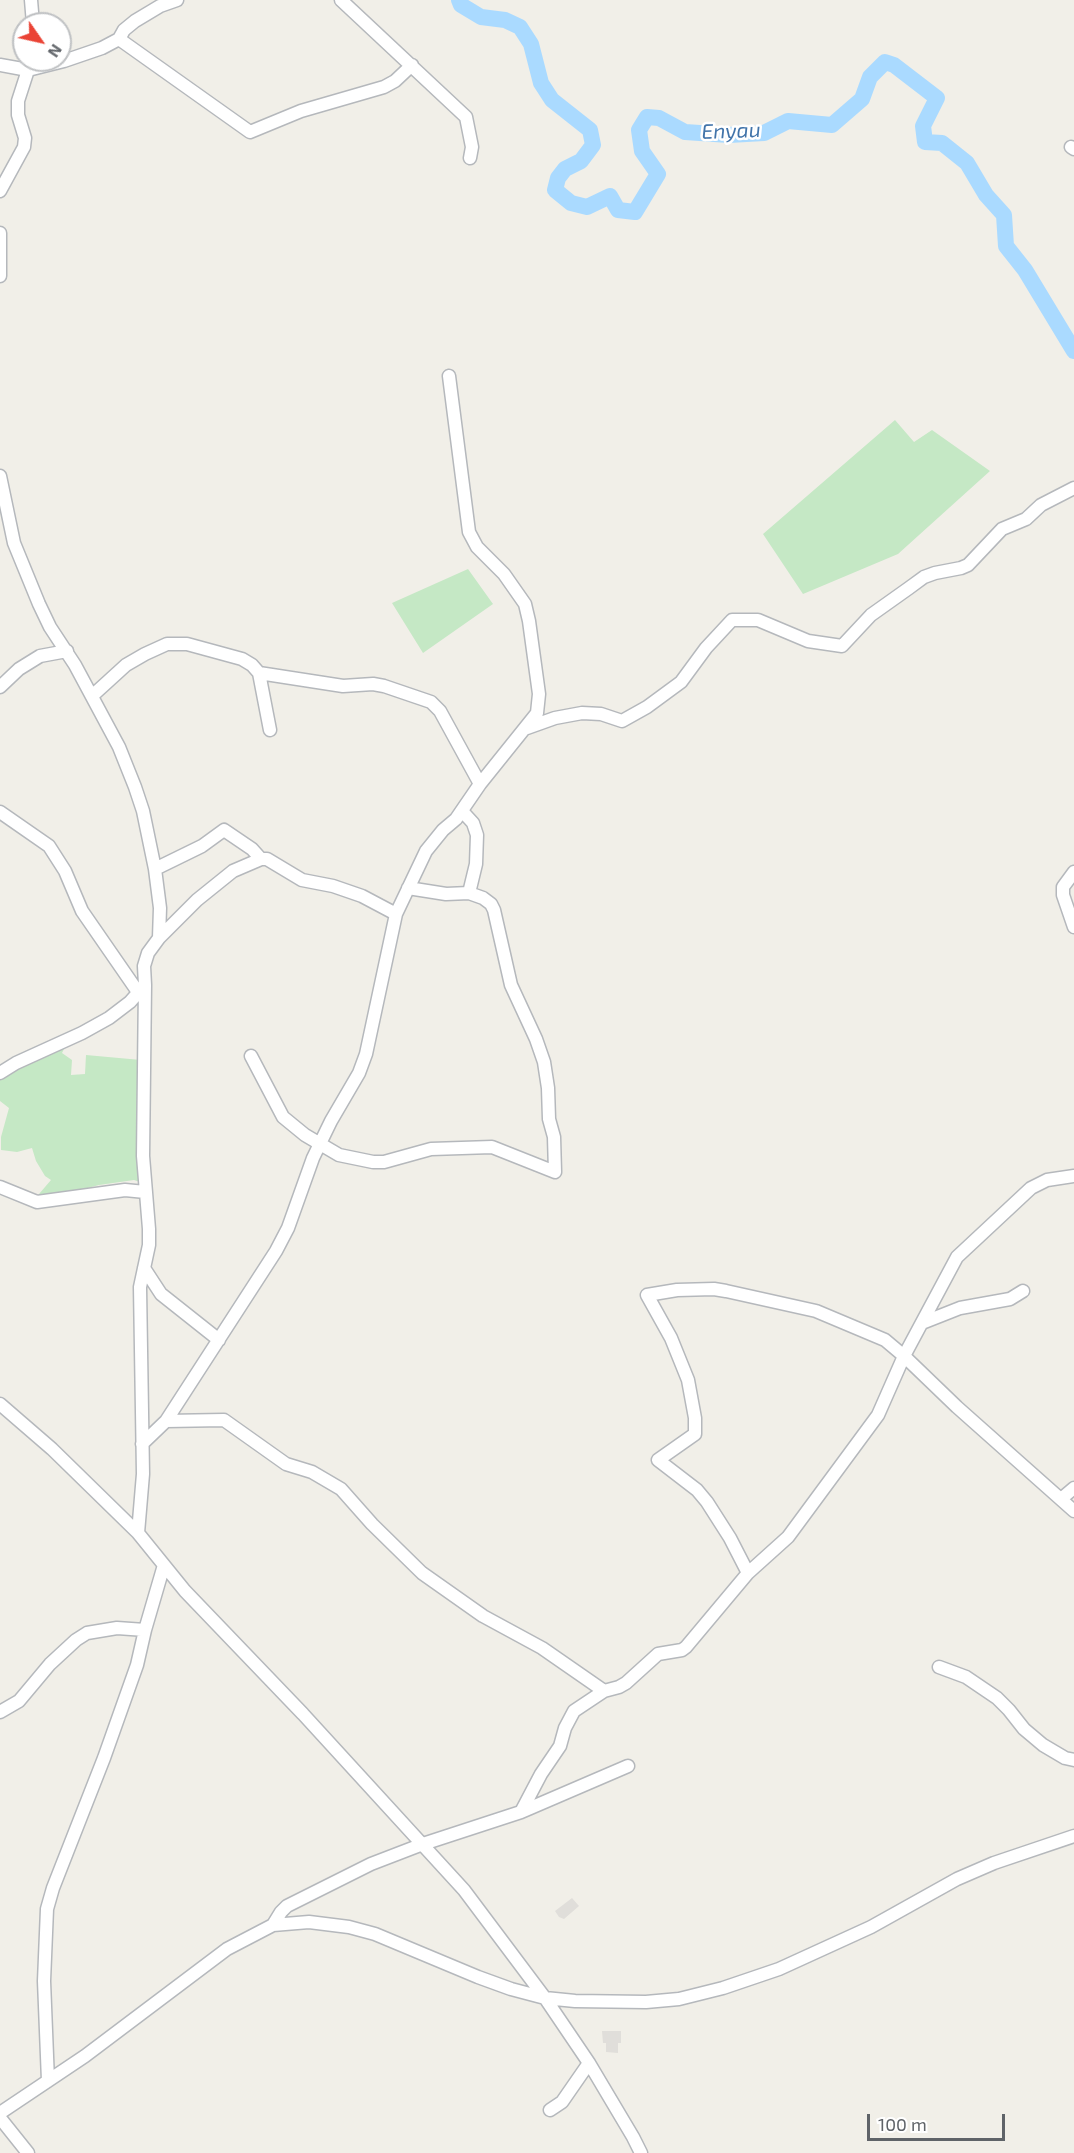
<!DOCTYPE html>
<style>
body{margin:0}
#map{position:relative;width:1074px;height:2153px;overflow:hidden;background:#f1efe8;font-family:"Exo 2",sans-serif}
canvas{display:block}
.north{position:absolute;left:12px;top:12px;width:60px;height:60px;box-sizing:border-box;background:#fff;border:2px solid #bfc1c3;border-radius:50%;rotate:124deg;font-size:16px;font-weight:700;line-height:24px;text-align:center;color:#5f6368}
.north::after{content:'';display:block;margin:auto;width:21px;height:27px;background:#ea4335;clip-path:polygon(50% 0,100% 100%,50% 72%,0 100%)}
.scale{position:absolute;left:867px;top:2114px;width:138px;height:27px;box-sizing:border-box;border:3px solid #5f6368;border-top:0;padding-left:8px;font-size:18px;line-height:21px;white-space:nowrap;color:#5f6368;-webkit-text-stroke:4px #fff;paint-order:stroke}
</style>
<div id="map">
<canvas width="1074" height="2153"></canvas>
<div class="north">N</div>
<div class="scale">100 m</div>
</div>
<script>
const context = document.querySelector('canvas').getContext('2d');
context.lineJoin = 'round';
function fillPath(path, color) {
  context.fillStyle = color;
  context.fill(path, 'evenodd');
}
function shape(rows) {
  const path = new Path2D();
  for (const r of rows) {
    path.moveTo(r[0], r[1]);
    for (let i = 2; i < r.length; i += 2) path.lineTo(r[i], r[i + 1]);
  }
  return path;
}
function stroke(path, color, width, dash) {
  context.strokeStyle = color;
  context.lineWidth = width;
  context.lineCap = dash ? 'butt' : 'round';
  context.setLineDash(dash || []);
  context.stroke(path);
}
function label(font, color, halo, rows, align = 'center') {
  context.font = font + ' "Exo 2",sans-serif';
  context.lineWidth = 5;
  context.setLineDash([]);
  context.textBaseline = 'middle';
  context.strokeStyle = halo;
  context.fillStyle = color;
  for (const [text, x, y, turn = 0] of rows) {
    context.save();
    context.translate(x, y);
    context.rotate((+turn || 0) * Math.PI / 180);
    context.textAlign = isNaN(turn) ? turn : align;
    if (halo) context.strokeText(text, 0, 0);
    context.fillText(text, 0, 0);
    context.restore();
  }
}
fillPath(shape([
 [572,1898,579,1906,564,1919,559,1917,555,1911],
 [602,2031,621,2031,621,2043,618,2043,618,2053,606,2052,606,2043,603,2043]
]), '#e0deda');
fillPath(shape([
 [895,420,914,442,932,430,990,471,898,554,803,594,763,534],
 [468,569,493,604,423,653,392,603],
 [59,1041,64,1049,62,1053,72,1060,71,1075,85,1074,86,1055,141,1060,140,1182,134,1180,99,1185,65,1194,39,1194,51,1180,45,1176,36,1161,32,1148,17,1152,1,1150,1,1137,9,1108,0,1101,0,1072]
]), '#c5e8c5');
stroke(shape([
 [459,0,461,5,481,17,505,20,520,27,531,44,541,83,552,100,590,130,593,145,581,161,565,169,558,178,555,190,571,203,587,207,610,196,618,210,635,212,658,174,642,151,639,130,647,117,659,118,685,132,729,135,764,133,788,121,832,125,862,99,870,77,885,62,894,65,937,98,923,126,925,142,942,143,967,163,986,195,1004,215,1006,246,1025,270,1074,351]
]), '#aadaff', 16);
const minor = shape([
 [31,0,33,24],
 [341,0,466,117,472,147,470,158],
 [119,39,124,30,135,21,160,6,177,0],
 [0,65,28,70,29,60],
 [1071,147,1074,149],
 [0,191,24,147,25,138,18,115,18,101,28,70,64,61,102,48,119,39,250,132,301,111,384,87,395,81,412,65],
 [0,233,0,276],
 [0,476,14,543,39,604,50,627,75,665,119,747,135,787,143,811,155,869,160,908,159,938,148,953,144,966,145,985,130,1002,109,1018,82,1033,16,1063,0,1073],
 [259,673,343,686,373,684,384,686,431,702,440,711,480,784],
 [0,687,19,669,40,656,67,651],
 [92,696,126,665,145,654,167,644,187,644,242,659,252,665,259,673,270,730],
 [527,728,555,718,582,713,601,714,622,721,647,707,681,682,706,648,732,620,758,620,808,641,842,646,871,615,909,588,924,577,935,573,961,568,968,565,1002,529,1026,519,1041,505,1074,488],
 [462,811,473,823,477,835,476,864,469,893],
 [0,812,49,846,65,871,82,911,138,992],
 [155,869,202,846,224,830,252,849,261,859],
 [1074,872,1063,887,1063,895,1074,927],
 [159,938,197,900,233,871,261,859,267,859,302,880,333,886,362,896,396,914],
 [251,1056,283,1117,305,1135,339,1155,373,1162,384,1162,431,1149,492,1147,555,1172,554,1137,549,1119,548,1088,544,1062,536,1039,511,985,494,910,491,904,483,898,469,893,446,894,408,888],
 [0,1187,37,1202,125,1190,145,1192],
 [144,1268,161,1294,219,1340],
 [922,1323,960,1308,1010,1299,1023,1291],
 [0,1404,52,1449,138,1533,185,1591,303,1714,464,1890,545,1998,589,2063,633,2137,641,2153],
 [166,1421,224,1420,286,1464,312,1472,341,1489,372,1524,422,1573,483,1616,542,1648,604,1691],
 [142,1444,166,1421,276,1251,288,1228,313,1158,331,1121,359,1073,366,1054,396,914,426,851,443,830,456,819,480,784,537,713,539,694,529,621,525,604,504,574,477,547,469,532,449,376],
 [1061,1499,1074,1488],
 [138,1533,143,1474,140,1287,149,1245,149,1229,143,1156,145,985],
 [748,1573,730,1538,707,1502,697,1490,658,1460,695,1434,695,1418,688,1380,671,1338,647,1295,677,1290,714,1289,726,1291,816,1311,885,1340,904,1356,957,1407,1074,1511],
 [939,1667,966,1677,997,1698,1009,1710,1024,1729,1043,1745,1065,1758,1074,1760],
 [0,1712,19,1701,50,1664,76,1640,87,1633,117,1628,145,1630],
 [521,1812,541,1774,560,1746,565,1728,574,1711,604,1691,619,1687,626,1683,658,1654,682,1650,686,1647,748,1573,788,1537,878,1415,904,1356,957,1257,1031,1188,1047,1180,1074,1176],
 [273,1925,281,1912,287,1906,371,1864,423,1844,521,1812,628,1766],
 [48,2081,44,1981,47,1909,53,1888,104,1758,137,1665,145,1630,164,1565],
 [550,2110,562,2102,589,2063],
 [0,2113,85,2056,227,1949,273,1925,309,1922,349,1927,375,1934,478,1977,511,1989,545,1998,575,2001,646,2002,679,1999,723,1988,779,1969,871,1927,957,1879,994,1863,1074,1836],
 [0,2118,28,2153]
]);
stroke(minor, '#b5b8bc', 15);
stroke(minor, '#fff', 12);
label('italic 21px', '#4174aa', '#fff', [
 ["Enyau",731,131,-2]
]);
</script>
